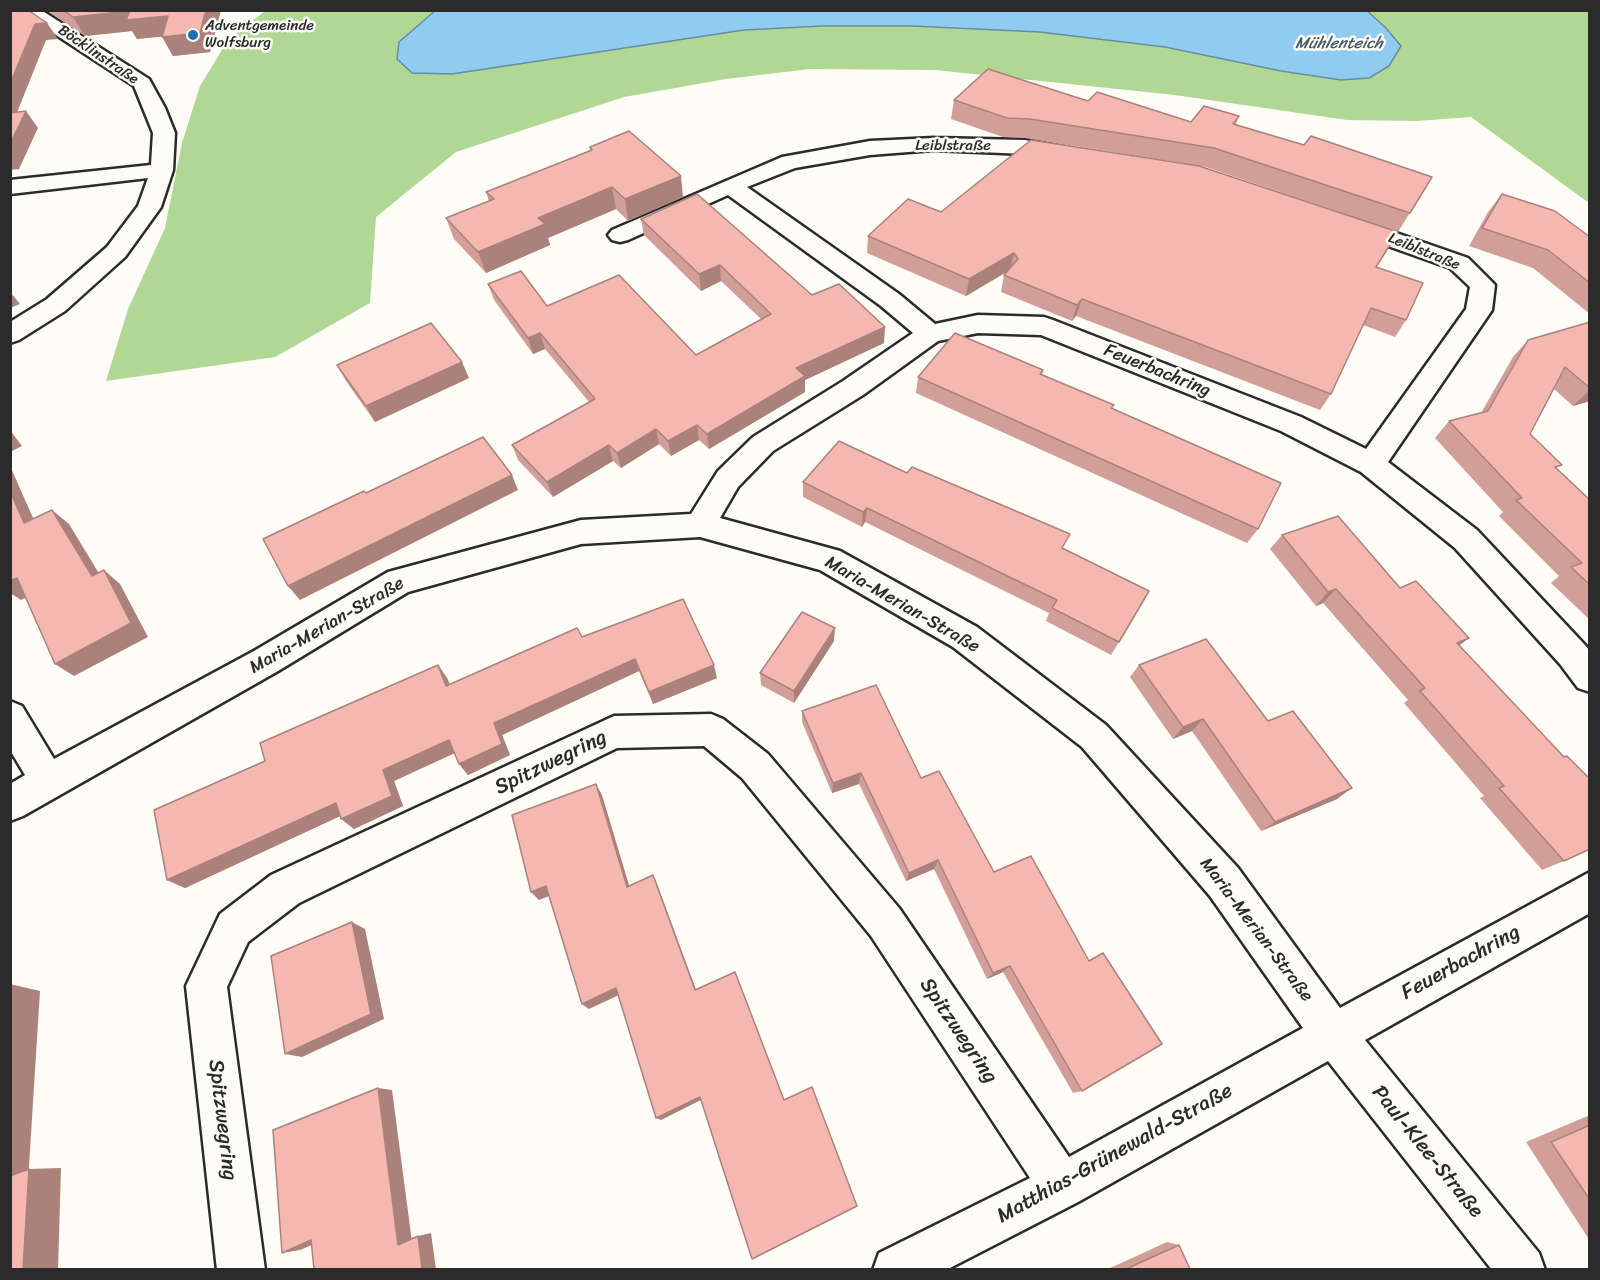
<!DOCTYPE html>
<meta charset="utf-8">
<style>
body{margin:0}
#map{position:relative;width:1600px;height:1280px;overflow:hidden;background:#fdfcf7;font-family:Sriracha,sans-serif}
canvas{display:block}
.frame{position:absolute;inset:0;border:12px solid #2b2b2b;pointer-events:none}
</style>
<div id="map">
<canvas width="1600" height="1280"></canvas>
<div class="frame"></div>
</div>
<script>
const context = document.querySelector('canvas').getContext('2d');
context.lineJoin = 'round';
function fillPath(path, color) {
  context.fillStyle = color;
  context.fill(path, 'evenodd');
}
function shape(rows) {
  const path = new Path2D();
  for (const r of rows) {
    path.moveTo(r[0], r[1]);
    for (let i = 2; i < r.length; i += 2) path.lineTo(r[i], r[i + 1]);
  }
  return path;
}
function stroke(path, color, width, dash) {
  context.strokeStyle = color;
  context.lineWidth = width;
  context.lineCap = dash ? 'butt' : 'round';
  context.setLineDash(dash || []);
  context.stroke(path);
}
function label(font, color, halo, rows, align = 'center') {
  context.font = font + ' Sriracha,sans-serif';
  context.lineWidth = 5;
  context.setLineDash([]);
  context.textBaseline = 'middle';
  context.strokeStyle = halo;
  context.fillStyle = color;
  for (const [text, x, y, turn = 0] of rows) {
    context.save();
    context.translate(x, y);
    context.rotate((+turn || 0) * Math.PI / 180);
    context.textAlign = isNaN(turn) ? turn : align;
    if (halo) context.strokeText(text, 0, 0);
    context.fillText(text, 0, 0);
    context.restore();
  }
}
fillPath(shape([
 [265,11,1589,11,1589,203,1471,117,1417,121,1347,120,1175,95,935,70,810,69,726,79,624,97,456,152,376,217,370,303,275,357,106,381,128,309,165,228,182,143,200,86,228,40]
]), '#b0d894');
const water = shape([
 [436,10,1366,10,1385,27,1401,46,1389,66,1369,78,1341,80,1281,71,1165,47,1040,32,912,26,822,26,744,30,452,74,412,73,397,59,399,42,436,10]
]);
fillPath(water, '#90ccf0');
stroke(water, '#688ca1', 1.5);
const minor = shape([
 [18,10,41,10,149,79,165,108,175,133,173,170,161,207,125,257,65,311,19,340,10,343,10,322,47,299,107,247,138,206,148,178,10,194,10,180,151,165,153,133,134,86,18,10],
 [934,138,1025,140,1074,149,1077,154,1074,159,1066,161,1025,154,934,150,870,155,795,168,747,187,899,294,935,324,978,315,1044,317,1053,320,1301,417,1366,449,1466,309,1470,287,1450,268,1343,230,1339,225,1343,220,1351,218,1359,220,1468,258,1495,285,1492,310,1388,462,1477,530,1584,644,1590,651,1590,692,1578,688,1560,664,1455,548,1361,472,1281,431,1041,335,978,333,938,341,863,395,773,451,738,487,720,518,840,551,977,627,1106,725,1238,868,1340,1008,1590,872,1590,913,1365,1040,1539,1253,1545,1270,1492,1270,1328,1061,1078,1202,946,1270,873,1270,879,1253,1030,1178,871,936,742,778,704,746,617,748,299,903,248,942,227,987,265,1270,217,1270,186,986,220,914,271,875,614,716,711,714,723,719,768,754,899,908,1069,1157,1303,1028,1210,896,1082,747,953,647,820,570,700,537,581,544,408,592,278,671,23,816,10,821,10,784,25,775,10,750,10,701,22,706,54,759,254,651,388,572,581,520,691,514,718,471,753,437,843,381,913,333,881,306,728,195,628,240,620,242,612,240,608,235,612,230,782,157,870,141,934,138]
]);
stroke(minor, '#2b2b2b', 5);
fillPath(minor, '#fdfcf7');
fillPath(shape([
 [46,10,221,10,210,52,173,56,162,36,137,39,132,31,85,36],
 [954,100,1088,101,1191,122,1239,116,1236,124,1304,145,1432,177,1398,232,1206,167,1200,166,1376,267,1406,320,1395,337,1363,325,1331,394,1320,410,1076,316,1072,321,1001,292,1004,275,1008,271,966,296,867,253,868,236,941,212,1182,163,1025,138,1003,137,951,119],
 [590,147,683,197,628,221,616,209,548,238,550,245,486,273,454,239,446,218,489,201,486,192,590,151],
 [1502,194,1590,237,1590,314,1533,268,1469,246,1488,212],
 [641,219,812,295,884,343,805,380,805,392,709,449,699,440,671,456,659,444,621,468,613,461,553,497,518,460,512,445,589,402,545,349,533,354,494,300,488,284,547,306,696,355,761,319,721,281,701,291,644,235],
 [1590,322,1590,401,1573,406,1554,389,1530,434,1557,470,1590,500,1590,620,1551,583,1559,576,1499,516,1503,512,1435,438,1449,421,1481,413,1513,357,1528,340],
 [337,365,469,378,375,422,346,381],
 [1043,370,1042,375,1112,408,1258,529,1247,543,916,393,918,377],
 [803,482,1064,549,1119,642,1111,655,1046,621,1049,613,865,522,862,527,803,497],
 [1282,535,1400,588,1459,645,1564,861,1542,870,1480,798,1484,796,1404,703,1408,700,1323,603,1316,606,1270,549],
 [582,637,717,678,653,704,639,671,502,735,510,755,468,775,459,764,455,753,394,781,403,806,354,829,340,816,185,888,167,880,265,761,438,665,447,678,450,685],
 [834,641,794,703,761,685,760,673],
 [1139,665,1268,721,1337,799,1261,831,1192,731,1173,739,1130,677],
 [802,711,921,778,1082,1091,1073,1093,1003,972,987,979,934,869,906,881,859,784,832,793,802,722],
 [1590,1115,1590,1241,1526,1142],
 [1167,1242,1179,1245,1190,1269,1108,1269]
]), '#d29e98');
fillPath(shape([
 [206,10,221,10,210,52,173,56,162,37],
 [130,11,168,16,179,35,137,39,132,31,85,36,73,17],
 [47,23,58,39,46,40,10,130,10,84,35,24],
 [26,111,38,128,19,169,10,170,10,144],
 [681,176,683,197,628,221,625,199],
 [612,187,616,209,548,238,550,245,486,273,478,252,538,218],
 [1014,253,1010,270,966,296,969,279],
 [720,265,721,281,701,291,699,274],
 [10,292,20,304,10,308],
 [1082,299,1076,316,1072,321,1077,305],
 [885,327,884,343,805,380,805,392,709,449,707,434,796,368],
 [540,333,545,349,533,354,528,338],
 [462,362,469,378,375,422,366,406],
 [1590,390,1590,401,1573,406],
 [697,425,699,440,671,456,668,441],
 [656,429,659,444,621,468,617,453],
 [10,430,22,446,10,452],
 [609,445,613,461,553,497,547,482],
 [10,466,42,538,24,523,10,491],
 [512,475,518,490,300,600,288,586],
 [867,508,865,522,862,527,863,512],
 [52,510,69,524,109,590,92,576],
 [104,570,120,584,148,637,74,676,55,664],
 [17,578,36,592,21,600,10,593,10,581],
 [1336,589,1323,603,1316,606,1328,592],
 [835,628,834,641,794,703,794,691],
 [1469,638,1452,651,1457,643],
 [635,659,639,671,502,735,510,755,468,775,459,764,494,723],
 [438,665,447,678,456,698,446,686],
 [714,665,717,678,653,704,649,692],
 [1203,719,1192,731,1173,739,1183,727],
 [449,740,459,751,394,781,403,806,354,829,341,819,383,770],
 [861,773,859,784,832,793,833,783],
 [596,784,602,795,632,895,627,887],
 [1352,788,1337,799,1261,831,1275,822],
 [336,803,349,812,185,888,167,880],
 [938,860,934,869,906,881,909,873],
 [653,875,657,884,698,995,695,990],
 [546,886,554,894,539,900,531,892],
 [352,922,365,929,384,1019,302,1057,285,1054],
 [1010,966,1003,972,987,979,993,973],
 [10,984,40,991,28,1182,10,1182],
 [616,988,621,994,589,1009,582,1004],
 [378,1088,392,1090,412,1242,398,1245],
 [700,1097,703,1099,661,1120,656,1118],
 [61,1168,58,1269,23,1269,29,1169],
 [431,1233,436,1269,422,1269,418,1236],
 [328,1238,300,1250,282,1253,311,1240]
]), '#ab817c');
const building = shape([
 [10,10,28,10,47,23,35,24,10,84,10,10],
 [63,10,206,10,200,33,162,37,168,16,126,20,130,11,73,17,63,10],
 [988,69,1088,101,1097,92,1191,122,1204,106,1239,116,1233,124,1304,145,1311,136,1432,177,1410,213,1214,148,1030,119,1007,118,954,100,988,69],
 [26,111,10,144,10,113,26,111],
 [629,131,681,176,625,199,612,187,538,218,545,224,478,252,446,218,494,199,486,192,592,150,590,147,629,131],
 [1031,140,1199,166,1398,232,1376,267,1423,283,1406,320,1371,308,1331,394,1082,299,1077,305,1004,275,1018,259,1014,253,969,279,868,236,908,199,941,212,1031,140],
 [697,194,812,295,839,284,885,327,796,368,805,376,707,434,697,425,668,441,656,429,617,453,609,445,547,482,512,445,595,399,540,333,528,338,488,284,521,271,547,306,619,275,696,355,771,314,720,265,699,274,641,219,697,194],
 [1502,194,1555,211,1590,237,1590,283,1548,250,1482,228,1502,194],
 [1590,322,1590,388,1565,367,1530,434,1562,465,1555,467,1590,500,1590,585,1571,567,1582,563,1516,500,1522,498,1449,421,1488,411,1528,340,1590,322],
 [431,323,462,362,366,406,337,365,431,323],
 [955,333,1043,370,1040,374,1114,405,1111,408,1281,483,1258,529,918,377,955,333],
 [483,437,512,475,288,586,263,539,364,491,366,493,483,437],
 [839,441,907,473,912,467,1070,534,1062,548,1149,591,1119,642,1052,608,1057,600,867,508,863,512,803,482,839,441],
 [10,491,24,523,52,510,92,576,104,570,131,623,55,664,17,578,10,581,10,491],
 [1338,516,1400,588,1416,581,1469,638,1457,643,1564,757,1567,756,1590,779,1590,849,1564,861,1499,788,1504,786,1420,691,1425,688,1336,589,1328,592,1282,535,1338,516],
 [683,599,714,665,649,692,635,659,494,723,502,744,459,764,449,740,383,770,392,796,341,819,336,803,167,880,154,810,265,761,260,743,438,665,446,686,577,628,582,637,683,599],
 [802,612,835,628,794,691,760,673,802,612],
 [1206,639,1268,721,1293,711,1352,788,1275,822,1203,719,1183,727,1139,665,1206,639],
 [876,685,921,778,939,771,994,872,1031,856,1089,961,1103,953,1162,1044,1082,1091,1010,966,993,973,938,860,909,873,861,773,833,783,802,711,876,685],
 [596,784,627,887,653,875,695,990,735,972,784,1100,812,1087,857,1206,752,1259,700,1097,656,1118,616,988,582,1004,546,886,531,892,512,815,596,784],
 [352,922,371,1014,285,1054,271,956,352,922],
 [378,1088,398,1245,418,1236,422,1269,314,1269,311,1240,282,1253,273,1130,378,1088],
 [1590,1125,1590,1200,1551,1142,1590,1125],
 [29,1169,23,1269,10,1269,10,1176,29,1169],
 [1179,1245,1190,1269,1126,1269,1179,1245]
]);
fillPath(building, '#f4b8b1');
stroke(building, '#ab817c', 1.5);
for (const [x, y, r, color] of [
 [193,35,6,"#1f6fb2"]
]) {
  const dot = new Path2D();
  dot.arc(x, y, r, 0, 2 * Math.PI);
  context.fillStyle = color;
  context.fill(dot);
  stroke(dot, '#fdfcf7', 2);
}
label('15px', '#2b2b2b', '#fdfcf7', [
 ["Adventgemeinde",205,26],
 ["Wolfsburg",205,43]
], 'left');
label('15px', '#2b2b2b', '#fdfcf7', [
 ["Böcklinstraße",98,55,34],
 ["Leiblstraße",953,146],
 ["Leiblstraße",1424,252,22]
]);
label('italic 16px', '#495b66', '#fdfcf7', [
 ["Mühlenteich",1339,44]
]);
label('18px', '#2b2b2b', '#fdfcf7', [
 ["Feuerbachring",1157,371,22],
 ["Maria-Merian-Straße",902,605,30],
 ["Maria-Merian-Straße",327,626,-30],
 ["Maria-Merian-Straße",1256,930,53]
]);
label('21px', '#2b2b2b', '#fdfcf7', [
 ["Spitzwegring",551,763,-26],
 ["Feuerbachring",1461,963,-29],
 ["Spitzwegring",958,1031,56],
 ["Spitzwegring",222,1120,83],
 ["Paul-Klee-Straße",1427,1152,51],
 ["Matthias-Grünewald-Straße",1115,1154,-29]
]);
</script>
